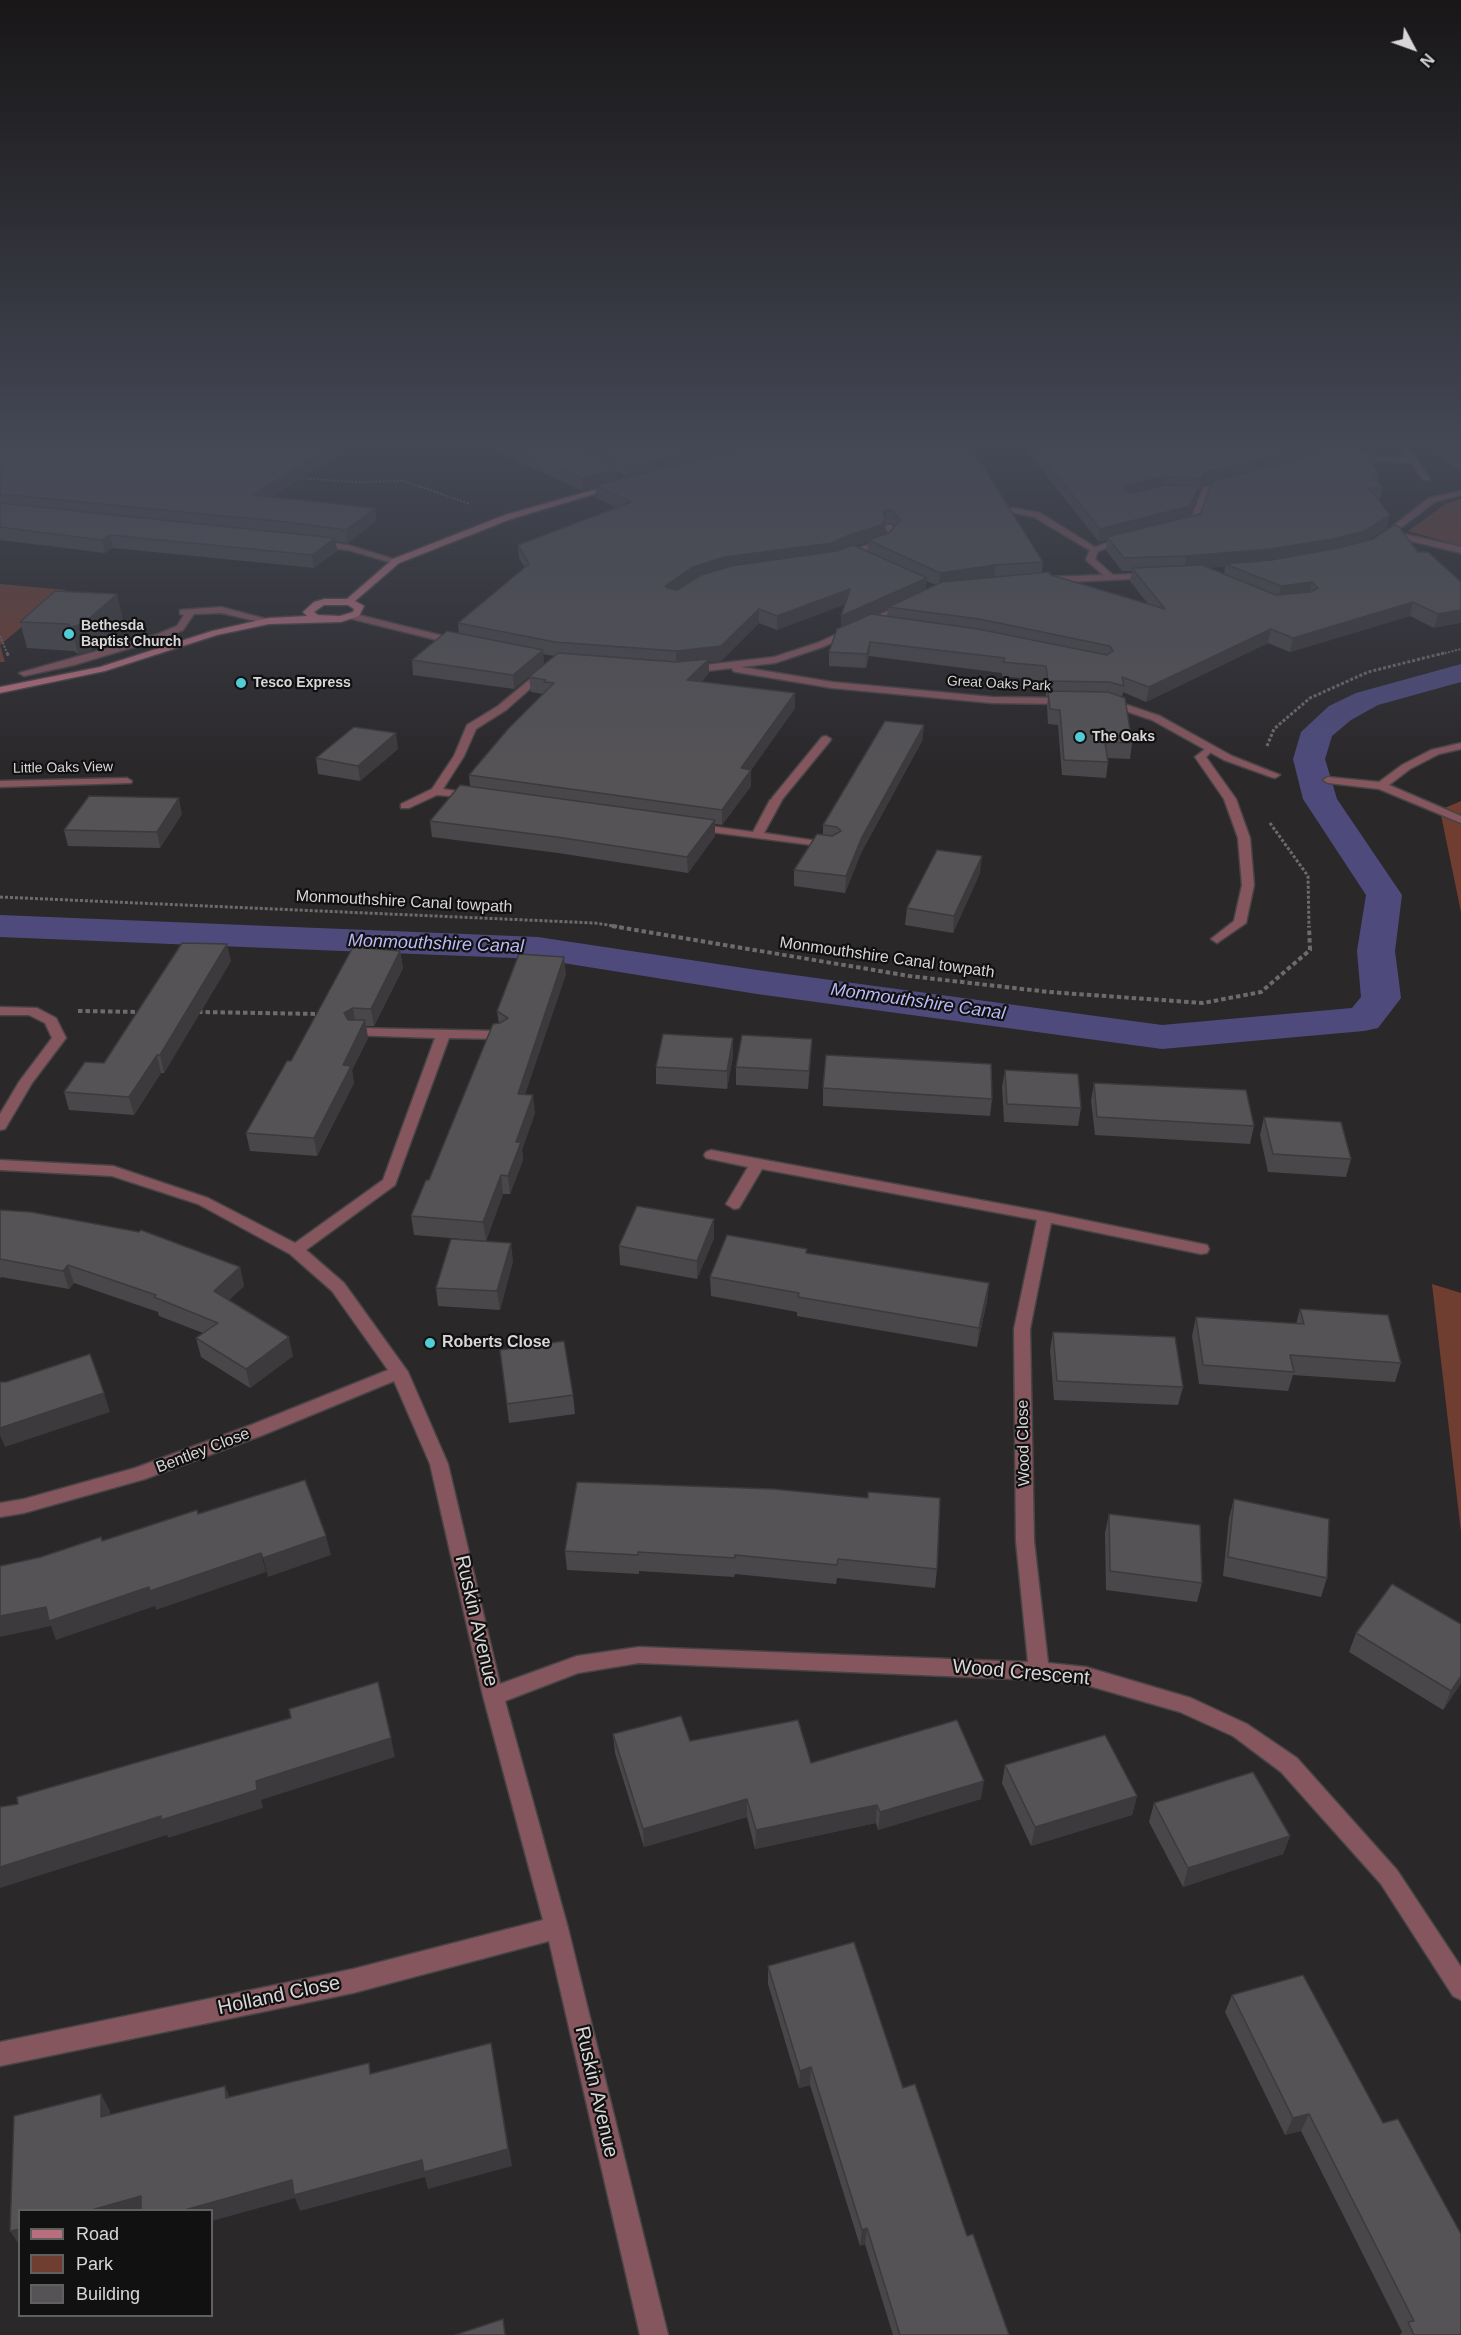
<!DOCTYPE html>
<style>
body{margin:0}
#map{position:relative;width:1461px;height:2335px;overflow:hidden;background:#2b282a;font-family:Arial,sans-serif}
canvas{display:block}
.legend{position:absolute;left:18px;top:2209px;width:195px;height:108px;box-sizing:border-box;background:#121112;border:2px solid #616061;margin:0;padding:8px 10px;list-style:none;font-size:18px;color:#d8d6d7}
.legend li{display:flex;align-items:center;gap:12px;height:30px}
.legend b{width:30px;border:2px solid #616061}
.north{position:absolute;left:1383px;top:18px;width:60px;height:60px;-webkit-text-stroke:4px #121112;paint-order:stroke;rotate:131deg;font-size:16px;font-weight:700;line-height:24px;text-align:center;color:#d8d6d7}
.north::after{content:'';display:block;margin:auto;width:21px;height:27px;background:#d8d6d7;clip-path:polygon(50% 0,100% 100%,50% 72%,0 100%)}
</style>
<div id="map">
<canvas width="1461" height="2335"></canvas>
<ul class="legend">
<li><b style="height:8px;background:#b86e7c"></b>Road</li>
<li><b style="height:16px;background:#703e31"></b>Park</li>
<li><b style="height:16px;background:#555356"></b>Building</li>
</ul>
<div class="north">N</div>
</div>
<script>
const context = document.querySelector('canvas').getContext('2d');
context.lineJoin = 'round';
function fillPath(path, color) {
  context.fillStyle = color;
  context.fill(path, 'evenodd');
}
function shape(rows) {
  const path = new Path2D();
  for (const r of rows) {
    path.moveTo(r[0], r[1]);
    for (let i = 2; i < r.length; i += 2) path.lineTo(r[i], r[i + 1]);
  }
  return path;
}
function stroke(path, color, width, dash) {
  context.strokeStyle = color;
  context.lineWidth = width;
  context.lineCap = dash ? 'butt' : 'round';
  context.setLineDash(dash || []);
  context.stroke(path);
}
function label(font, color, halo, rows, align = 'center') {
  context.font = font + ' Arial,sans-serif';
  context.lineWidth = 4.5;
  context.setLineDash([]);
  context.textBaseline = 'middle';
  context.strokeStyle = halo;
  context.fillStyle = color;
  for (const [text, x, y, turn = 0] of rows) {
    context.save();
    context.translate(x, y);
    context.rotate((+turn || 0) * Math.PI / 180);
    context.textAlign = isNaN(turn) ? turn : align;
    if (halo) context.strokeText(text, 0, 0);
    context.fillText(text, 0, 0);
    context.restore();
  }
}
fillPath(shape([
 [1461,499,1461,546,1408,531,1447,503],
 [0,584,66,590,0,645,5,662,0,662],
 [1461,801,1461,912,1440,810],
 [1432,1284,1461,1293,1461,1532]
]), '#703e31');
fillPath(shape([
 [1461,664,1461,682,1378,705,1351,720,1332,736,1325,759,1337,799,1402,895,1395,951,1401,998,1378,1028,1364,1031,1162,1049,757,994,538,959,0,937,0,915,538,937,757,970,1162,1025,1352,1008,1361,997,1357,951,1366,895,1303,799,1293,759,1301,732,1329,706,1356,693,1461,664]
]), '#4e4b7c');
const service = shape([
 [1397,444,1405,444,1430,478,1429,480,1423,480,1411,463,1353,460,1349,458,1353,456,1408,458,1397,444],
 [1013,508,1040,513,1098,549,1091,551,1034,517,1010,512,1009,510,1013,508],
 [885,525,891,525,897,532,888,544,841,558,841,554,882,540,888,532,884,527,885,525],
 [221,607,274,621,269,624,221,613,194,614,183,630,164,638,74,665,24,676,19,673,158,634,177,626,184,615,180,614,180,610,221,607],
 [826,736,831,739,830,741,780,802,772,802,772,798,822,737,826,736],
 [1461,743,1461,749,1439,754,1410,769,1389,785,1461,816,1461,823,1379,789,1328,783,1323,780,1328,777,1379,782,1402,765,1431,750,1461,743],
 [1209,746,1214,749,1206,757,1236,799,1250,838,1254,885,1246,923,1217,943,1211,939,1234,921,1242,885,1238,838,1224,799,1195,757,1209,746]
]);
const minor = shape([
 [1225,480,1232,482,1209,491,1197,525,1182,528,1182,524,1190,521,1203,488,1225,480],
 [1461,491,1461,495,1435,502,1395,532,1461,547,1461,553,1390,536,1382,541,1378,538,1429,498,1461,491],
 [1126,536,1130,539,1129,541,1098,551,1095,559,1113,575,1150,573,1154,576,1153,578,1045,583,1041,580,1045,577,1103,575,1086,560,1090,549,1126,536],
 [317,541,348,545,400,561,396,564,348,550,314,546,313,544,317,541],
 [905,603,908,604,908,608,823,647,775,663,741,667,832,682,992,697,1067,698,1072,701,1067,704,992,703,832,688,736,672,733,671,732,668,688,673,683,670,688,667,774,657,817,643,905,603],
 [351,613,460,640,462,642,457,645,348,618,346,616,351,613],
 [541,670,549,672,506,710,476,729,464,756,443,789,476,794,476,798,437,795,409,808,401,808,401,804,432,789,454,756,467,725,498,706,541,670],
 [1109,699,1160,716,1232,756,1280,775,1275,778,1271,777,1224,760,1152,720,1105,704,1104,702,1109,699],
 [127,778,132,781,131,783,0,787,0,781,127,778],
 [776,797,782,800,764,833,831,843,837,846,835,848,695,830,689,827,695,824,753,832,770,800,776,797],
 [0,1007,37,1008,56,1018,66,1038,32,1083,5,1129,0,1130,0,1114,19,1082,52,1038,45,1023,29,1015,0,1015,0,1007],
 [356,1028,501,1031,508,1035,501,1039,449,1038,395,1185,306,1250,344,1283,408,1372,448,1464,500,1684,577,1656,639,1647,1028,1662,1016,1541,1014,1329,1037,1220,762,1169,739,1208,734,1209,726,1204,748,1167,706,1158,704,1155,706,1152,711,1150,1045,1212,1207,1245,1209,1249,1207,1253,1201,1254,1051,1223,1030,1329,1034,1541,1048,1663,1086,1667,1191,1698,1247,1724,1297,1758,1397,1870,1461,1967,1461,2000,1453,1996,1381,1884,1281,1772,1233,1736,1180,1712,1086,1685,1039,1680,639,1663,578,1673,505,1701,568,1928,668,2335,640,2335,549,1941,353,1993,0,2066,0,2042,353,1969,543,1920,483,1696,430,1464,394,1381,263,1435,145,1479,24,1513,0,1517,0,1503,24,1499,135,1468,251,1425,388,1370,332,1291,290,1254,198,1204,112,1176,0,1170,0,1160,113,1166,208,1198,295,1243,383,1180,435,1038,351,1035,349,1032,351,1029,356,1028]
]);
const secondary = shape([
 [611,485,618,487,511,519,399,563,355,601,364,606,359,616,341,622,269,624,217,635,105,671,0,693,0,687,100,667,212,631,269,618,307,616,303,612,314,602,324,599,347,599,393,559,505,515,611,485],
 [324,605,348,605,354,609,353,612,340,616,318,615,314,612,324,605]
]);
stroke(service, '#474446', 3);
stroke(minor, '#474446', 3);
stroke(secondary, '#474446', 3);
stroke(shape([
 [299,478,354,482,404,481,470,504],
 [0,636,8,655],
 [1438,655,1461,649]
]), '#6d6b6c', 2, [2, 1.5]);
stroke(shape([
 [7,653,9,657],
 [1267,746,1274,729,1310,698,1368,672,1444,653],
 [1270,823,1308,876,1309,927],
 [0,897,595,923,621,927]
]), '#6d6b6c', 3, [3, 2]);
stroke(shape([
 [612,926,909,976,1049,992,1203,1003,1261,992,1310,950,1309,926],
 [78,1011,142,1012],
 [198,1012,322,1014]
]), '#6d6b6c', 4, [4.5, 3]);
fillPath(service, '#85565e');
fillPath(minor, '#85565e');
fillPath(secondary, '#b86e7c');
fillPath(shape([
 [0,444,357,444,272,497,375,508,376,521,348,543,335,541,337,551,314,568,113,548,105,553,0,540],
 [471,444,969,444,1043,562,1042,572,1148,604,1130,581,1132,571,1122,571,1106,550,1107,540,1099,542,1021,444,1361,444,1359,452,1375,460,1373,467,1379,474,1378,481,1383,488,1380,500,1378,500,1387,528,1368,540,1418,552,1461,582,1434,628,1410,616,1290,652,1268,643,1146,702,1123,692,1122,697,1132,743,1130,759,1108,758,1108,762,1106,778,1062,775,1058,725,1048,724,1047,706,1048,696,1046,696,1045,681,1002,676,1002,673,869,656,866,668,829,666,829,652,841,628,841,616,845,604,777,630,759,623,721,661,709,662,709,673,701,682,795,693,795,708,751,770,751,786,722,825,715,824,715,836,688,873,558,853,432,837,430,821,470,786,469,775,543,694,531,692,529,677,554,656,543,654,544,664,514,689,413,675,412,660,459,633,458,623,525,568,519,558,518,545,617,508,596,498,595,488,582,491,486,446,481,447],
 [616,471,628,477,617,480],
 [1212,483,1200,514,1189,517,1196,500,1197,491,1199,491,1202,486],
 [886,523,893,524,895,527,889,533,883,535,885,532],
 [868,542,867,552,854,546],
 [1225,566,1224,574,1208,568],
 [926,581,936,585,926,590],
 [888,609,887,616,875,615],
 [1422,444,1461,444,1461,471],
 [117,594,123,621,90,651,78,654,74,651,27,648,20,622],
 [924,725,922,741,861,853,845,893,794,886,794,870,823,835,823,825],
 [398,749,360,781,318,774,316,758],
 [182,814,160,848,68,846,64,830],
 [980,873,953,933,905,925,907,908],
 [400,951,403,968,374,1026,366,1026,368,1038,352,1070,354,1083,317,1156,250,1151,246,1133,291,1061],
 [231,961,164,1073,161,1073,134,1115,69,1110,64,1092,104,1063],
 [566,974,525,1094,535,1113,522,1150,523,1160,510,1194,503,1194,486,1241,414,1235,411,1216,429,1180,499,1024,497,1011],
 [733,1056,727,1089,656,1084,656,1067],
 [811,1056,808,1089,736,1085,736,1067],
 [1005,1070,1081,1108,1078,1126,1004,1122,1002,1087],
 [1094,1083,1254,1126,1250,1144,1095,1135,1091,1101],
 [823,1088,992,1099,990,1116,823,1106],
 [1264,1117,1351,1159,1346,1177,1268,1172,1260,1135],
 [0,1210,240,1267,244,1286,229,1300,293,1356,250,1388,201,1357,196,1338,203,1333,159,1316,158,1312,74,1283,69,1289,1,1277,0,1279],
 [714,1238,697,1279,620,1265,619,1246],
 [807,1253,989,1283,987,1301,977,1347,797,1316,797,1312,711,1296,710,1277],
 [513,1261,500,1310,438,1306,436,1288],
 [1300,1309,1401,1363,1395,1382,1293,1375,1288,1391,1199,1384,1192,1336,1196,1317,1296,1324],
 [1053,1332,1183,1387,1178,1405,1054,1400,1050,1350],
 [500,1350,573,1395,575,1414,509,1423],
 [577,1482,937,1569,935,1588,837,1578,836,1584,735,1574,734,1577,639,1571,639,1574,567,1570,565,1551],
 [1234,1499,1327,1578,1321,1597,1223,1576,1229,1518],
 [1109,1514,1202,1583,1197,1602,1106,1590,1105,1533],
 [1356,1633,1461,1683,1443,1710,1349,1652],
 [613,1734,690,1741,811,1763,981,1799,878,1830,876,1823,755,1849,747,1817,644,1847,615,1753],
 [1005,1765,1137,1796,1132,1815,1031,1846,1002,1783],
 [1154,1803,1290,1836,1283,1854,1183,1887,1149,1822],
 [768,1966,903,2088,1009,2335,893,2335,865,2244,860,2246,810,2085,799,2088,768,1984],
 [1232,1995,1461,2335,1400,2335,1402,2332,1301,2131,1285,2135,1225,2012]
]), '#49474a');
fillPath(shape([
 [336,444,357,444,256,507,253,495],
 [481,444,486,444,486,446,481,447],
 [729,444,782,444,630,478,630,466],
 [1316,444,1317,444,1315,455,1296,463,1202,486,1199,491,1201,479,1204,473],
 [616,469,617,482,595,485,595,488,582,491,582,479],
 [1164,476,1162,489,1123,499,1124,489,1125,486],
 [1198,487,1196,500,1188,519,1107,537,1107,540,1099,542,1100,529],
 [375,508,376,521,348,543,346,530],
 [886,510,885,532,881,538,868,540,868,542,848,548,666,600,665,586,693,567,883,513],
 [1390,515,1387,528,1362,544,1268,563,1225,564,1225,566,1184,570,1186,556],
 [110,535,113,548,105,553,102,540],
 [335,538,337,551,314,568,312,555],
 [995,565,994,579,939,587,940,573],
 [927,578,926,592,888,607,888,609,841,630,841,616],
 [1312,582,1309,596,1278,600,1281,586],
 [850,589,849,603,777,630,777,616],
 [117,594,123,621,90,651,78,654,71,627],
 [1413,602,1410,616,1290,652,1293,638],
 [759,609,759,623,721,661,709,662,709,673,688,695,687,680,676,666,676,651],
 [1461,610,1461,623,1434,628,1438,614],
 [1271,629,1268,643,1146,702,1149,687],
 [870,642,869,656,866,668,867,654],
 [543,650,544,664,514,689,513,675],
 [795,693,795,708,742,783,751,770,751,786,722,825,722,810,741,768],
 [924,725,922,741,861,853,845,893,846,876,862,837],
 [396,733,398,749,360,781,358,766],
 [179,798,182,814,160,848,157,832],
 [715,820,715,836,688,873,687,857],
 [982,856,980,873,953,933,954,916],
 [227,944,231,961,164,1073,160,1055],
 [400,951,403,968,374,1026,371,1009],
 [564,957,566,974,519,1112,518,1094],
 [353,1008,356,1026,347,1031,344,1013],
 [365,1020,368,1038,352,1070,354,1083,317,1156,314,1138,343,1065],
 [733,1038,733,1056,727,1089,727,1071],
 [812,1039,811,1056,808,1089,809,1071],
 [157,1055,161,1073,134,1115,129,1097],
 [533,1095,535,1113,522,1150,523,1160,510,1194,508,1176,516,1142],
 [501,1175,503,1194,486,1241,483,1222],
 [714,1219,714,1238,697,1279,697,1261],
 [511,1243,513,1261,500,1310,497,1291],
 [68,1265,74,1283,69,1289,63,1271],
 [240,1267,244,1286,219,1309,214,1291],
 [989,1283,987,1301,977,1347,979,1328],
 [289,1337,293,1356,250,1388,246,1369],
 [104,1393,110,1412,5,1447,0,1435,0,1428],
 [326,1536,331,1555,268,1577,263,1558],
 [261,1553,266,1572,156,1610,155,1606,56,1640,51,1626,0,1637,0,1616,149,1587],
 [1461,1676,1461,1683,1443,1710,1451,1691],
 [391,1738,395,1757,261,1800,263,1808,168,1838,167,1835,0,1888,0,1867,256,1781],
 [984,1781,981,1799,878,1830,880,1812],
 [1137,1796,1132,1815,1031,1846,1035,1827],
 [747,1799,747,1817,644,1847,643,1829],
 [877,1805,876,1823,755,1849,756,1830],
 [1290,1836,1283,1854,1183,1887,1188,1868],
 [494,2060,512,2166,428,2189,425,2177,300,2211,295,2198,212,2221,212,2211,181,2211],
 [811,2067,810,2085,799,2088,800,2071],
 [225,2086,232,2103,226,2098],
 [101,2094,110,2111,110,2134,101,2117],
 [1309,2114,1301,2131,1285,2135,1293,2118],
 [141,2196,148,2211,88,2211],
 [867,2228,865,2244,860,2246,862,2230],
 [20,2229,20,2246,10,2231]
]), '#3c3a3c');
const building = shape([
 [0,444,209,444,245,452,252,449,251,446,241,444,336,444,253,495,375,508,346,530,287,522,0,494,0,444],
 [506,444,564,444,616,469,582,479,506,444],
 [584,444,729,444,630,466,584,444],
 [765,444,969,444,1043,562,995,565,940,573,868,540,889,533,900,520,893,511,886,510,883,513,886,519,881,525,849,535,832,543,725,557,693,567,665,586,667,588,677,590,701,575,731,566,837,551,853,545,927,578,841,616,850,589,777,616,759,609,721,646,676,651,555,642,458,623,529,564,518,545,631,502,595,485,765,444],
 [1032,444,1316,444,1298,451,1204,473,1201,479,1164,476,1125,486,1124,489,1130,493,1165,485,1198,487,1190,506,1100,529,1032,444],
 [1442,444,1461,444,1461,457,1442,444],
 [1320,451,1368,452,1375,460,1368,460,1379,474,1372,474,1383,488,1369,488,1390,515,1365,531,1333,539,1270,549,1186,556,1124,558,1107,537,1200,514,1213,481,1301,459,1320,451],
 [0,503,335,538,312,555,110,535,102,540,0,527,0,503],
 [1394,525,1398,526,1418,552,1428,552,1461,582,1461,610,1438,614,1413,602,1293,638,1271,629,1149,687,1122,677,1124,686,1109,682,1048,681,1046,666,1003,662,1005,658,870,642,867,654,829,652,837,629,871,614,978,629,1107,655,1113,651,1110,646,979,619,888,607,942,582,1049,572,1051,575,1165,609,1132,568,1202,565,1276,595,1311,592,1318,588,1312,582,1281,586,1225,564,1271,560,1334,549,1373,539,1394,525],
 [55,591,117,594,83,624,71,627,68,624,20,622,55,591],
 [447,631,543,650,513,675,412,660,447,631],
 [558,653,676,662,709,659,687,680,795,693,741,768,751,770,722,810,469,775,508,729,554,683,544,682,546,680,529,677,558,653],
 [1048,691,1108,692,1125,698,1132,743,1105,742,1108,762,1064,760,1060,710,1050,709,1048,691],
 [885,721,924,725,862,837,846,876,794,870,817,834,832,836,841,831,837,827,823,825,885,721],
 [354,727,396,733,358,766,316,758,354,727],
 [460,785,715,820,687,857,557,837,430,821,460,785],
 [89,796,179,798,157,832,64,830,89,796],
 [937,850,982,856,954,916,907,908,937,850],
 [182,943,227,944,160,1055,157,1055,129,1097,64,1092,85,1062,104,1063,182,943],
 [353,947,400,951,371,1009,353,1008,344,1013,348,1020,365,1020,343,1065,351,1066,314,1138,246,1133,287,1061,291,1061,353,947],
 [519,954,564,957,518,1094,533,1095,516,1142,521,1142,508,1176,501,1175,483,1222,411,1216,426,1180,429,1180,493,1024,500,1023,508,1018,497,1011,519,954],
 [663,1034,733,1038,727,1071,656,1067,663,1034],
 [742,1035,812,1039,809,1071,736,1067,742,1035],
 [826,1055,991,1064,992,1099,823,1088,826,1055],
 [1005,1070,1078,1074,1081,1108,1007,1104,1005,1070],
 [1094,1083,1246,1090,1254,1126,1097,1117,1094,1083],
 [1264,1117,1341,1122,1351,1159,1273,1154,1264,1117],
 [637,1206,714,1219,697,1261,619,1246,637,1206],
 [0,1210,31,1212,139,1232,141,1230,240,1267,214,1291,289,1337,246,1369,196,1338,218,1323,154,1297,156,1295,68,1265,63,1271,0,1259,0,1210],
 [727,1235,807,1249,806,1253,989,1283,979,1328,798,1297,799,1293,710,1277,727,1235],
 [451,1239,511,1243,497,1291,436,1288,451,1239],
 [1300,1309,1388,1315,1401,1363,1290,1355,1294,1372,1203,1365,1196,1317,1304,1324,1300,1309],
 [1053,1332,1175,1337,1183,1387,1057,1381,1053,1332],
 [564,1341,573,1395,507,1404,500,1350,564,1341],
 [90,1354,104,1393,0,1428,0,1382,6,1382,90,1354],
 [305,1480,326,1536,263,1558,261,1553,150,1591,149,1587,49,1621,46,1607,0,1616,0,1566,41,1557,101,1537,102,1541,197,1510,198,1514,305,1480],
 [577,1482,773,1489,868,1498,868,1492,940,1498,937,1569,838,1559,837,1565,735,1555,735,1558,638,1552,638,1555,565,1551,577,1482],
 [1234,1499,1329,1519,1327,1578,1228,1557,1234,1499],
 [1109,1514,1200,1525,1202,1583,1110,1571,1109,1514],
 [1392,1584,1461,1624,1461,1676,1451,1691,1356,1633,1392,1584],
 [378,1682,391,1738,256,1781,257,1790,161,1820,161,1816,0,1867,0,1807,18,1804,17,1797,291,1718,289,1709,378,1682],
 [681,1716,690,1741,798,1720,811,1763,957,1720,984,1781,880,1812,877,1805,756,1830,747,1799,643,1829,613,1734,681,1716],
 [1105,1735,1137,1796,1035,1827,1005,1765,1105,1735],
 [1253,1772,1290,1836,1188,1868,1154,1803,1253,1772],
 [854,1942,903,2088,915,2084,967,2236,973,2234,1009,2335,900,2335,867,2228,862,2230,811,2067,800,2071,768,1966,854,1942],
 [1303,1975,1383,2123,1398,2119,1461,2234,1461,2335,1414,2335,1408,2322,1414,2321,1309,2114,1293,2118,1232,1995,1303,1975],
 [491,2043,508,2149,424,2172,422,2160,294,2195,292,2180,181,2211,141,2211,141,2196,88,2211,20,2211,20,2229,10,2231,14,2116,101,2094,101,2117,225,2086,226,2098,369,2063,370,2074,491,2043],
 [503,2319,505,2335,455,2335,503,2319]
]);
fillPath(building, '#555356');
stroke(building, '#3c3a3c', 1.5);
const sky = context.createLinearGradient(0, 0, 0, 771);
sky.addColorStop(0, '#181617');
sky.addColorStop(0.58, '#444855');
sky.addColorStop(1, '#44485500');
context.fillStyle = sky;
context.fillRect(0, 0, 1461, 771);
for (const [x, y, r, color] of [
 [69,634,6,"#52ccd5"],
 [241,683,6,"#52ccd5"],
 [1080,737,6,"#52ccd5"],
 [430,1343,6,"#52ccd5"]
]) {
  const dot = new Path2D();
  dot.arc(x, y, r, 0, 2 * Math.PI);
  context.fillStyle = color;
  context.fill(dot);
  stroke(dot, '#121112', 2);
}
label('bold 14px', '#d8d6d7', '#121112', [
 ["Bethesda",81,626],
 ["Baptist Church",81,642],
 ["Tesco Express",253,683],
 ["The Oaks",1092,737]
], 'left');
label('14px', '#d8d6d7', '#121112', [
 ["Great Oaks Park",999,684,3],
 ["Little Oaks View",63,768,-1]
]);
label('16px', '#d8d6d7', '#121112', [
 ["Monmouthshire Canal towpath",404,902,3],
 ["Monmouthshire Canal towpath",887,958,8],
 ["Wood Close",1024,1443,-91],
 ["Bentley Close",203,1451,-21]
]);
label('bold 16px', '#d8d6d7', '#121112', [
 ["Roberts Close",442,1343]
], 'left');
label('italic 18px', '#bbb9f8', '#121112', [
 ["Monmouthshire Canal",436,944,2],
 ["Monmouthshire Canal",918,1002,8]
]);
label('20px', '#d8d6d7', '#121112', [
 ["Ruskin Avenue",476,1621,77],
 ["Wood Crescent",1021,1673,5],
 ["Holland Close",279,1996,-12],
 ["Ruskin Avenue",596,2092,77]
]);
</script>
